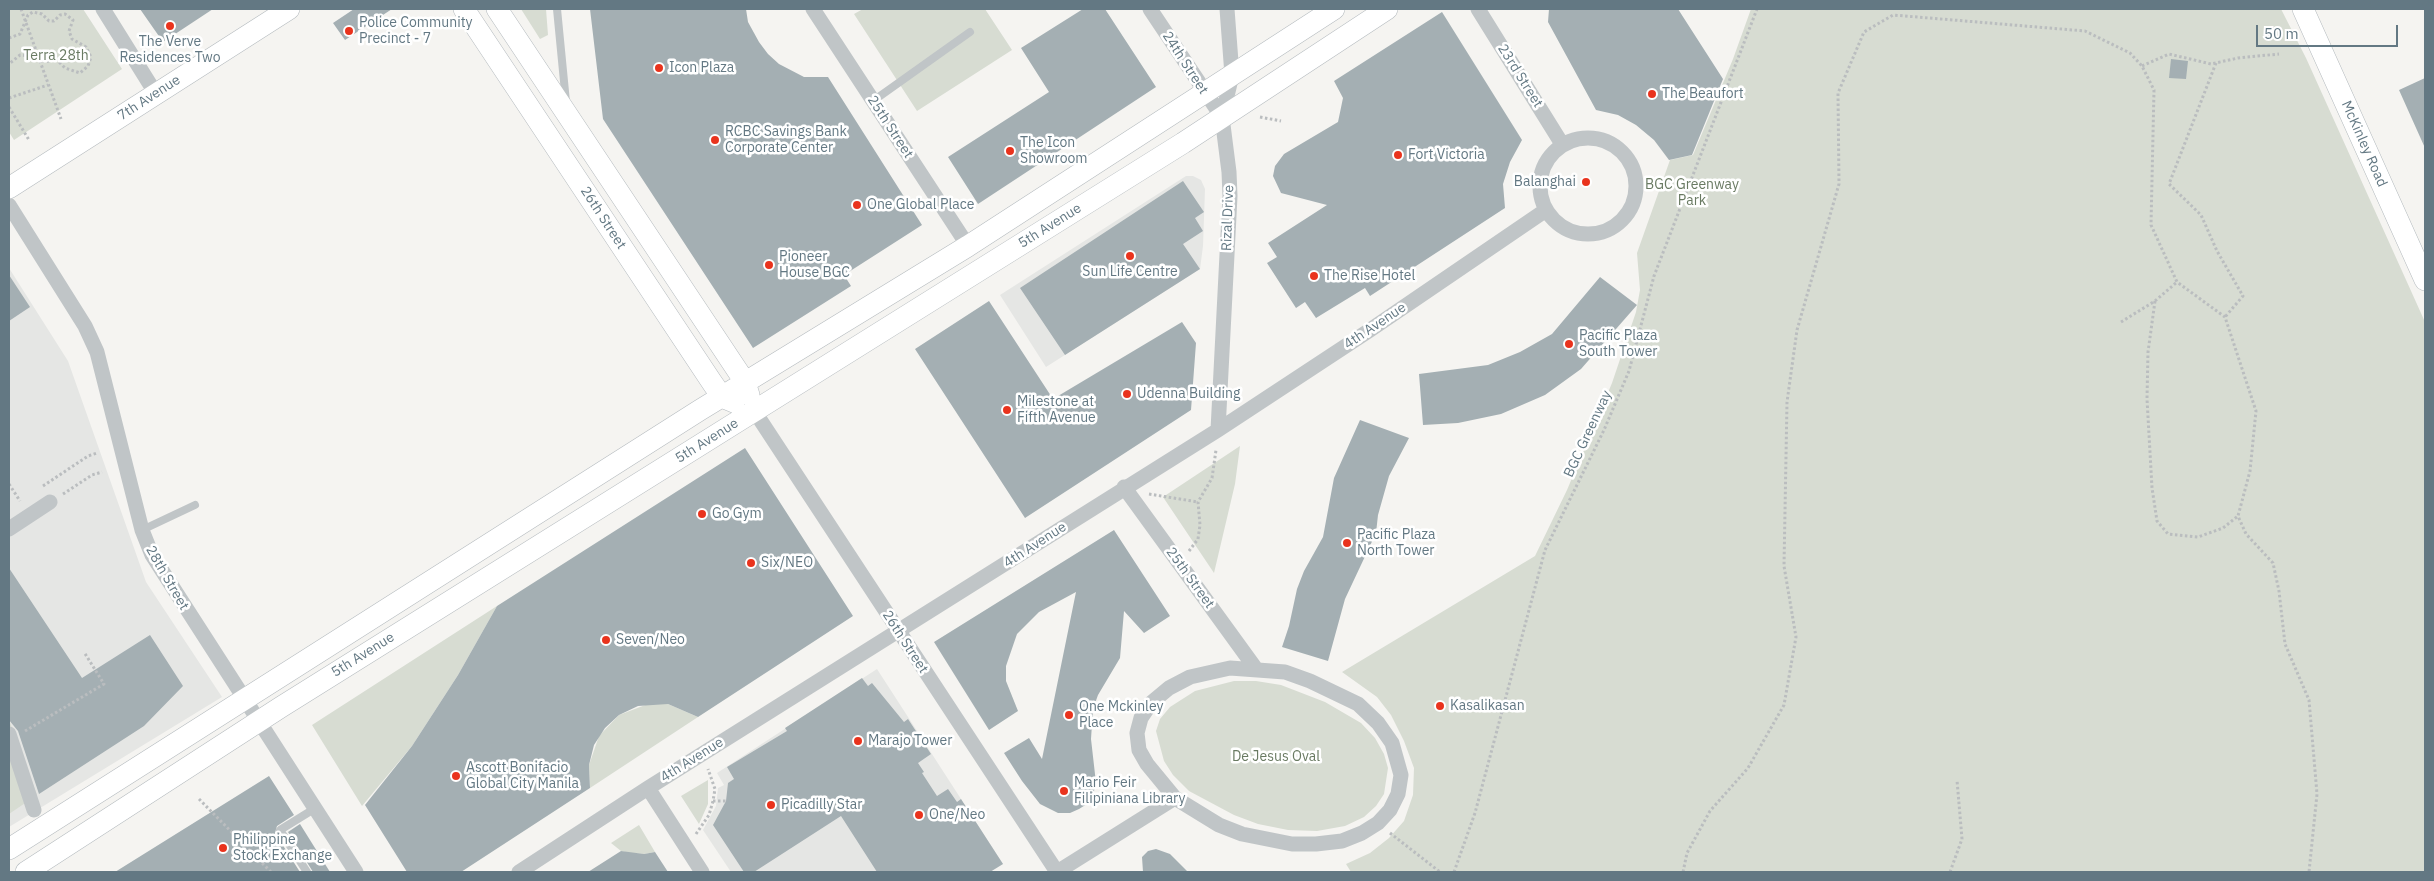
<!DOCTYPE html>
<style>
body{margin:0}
#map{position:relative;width:2434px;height:881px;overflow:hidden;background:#f5f4f1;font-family:"IBM Plex Sans",sans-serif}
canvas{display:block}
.frame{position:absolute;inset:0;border:10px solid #637883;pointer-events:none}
.scale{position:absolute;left:2256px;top:25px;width:142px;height:22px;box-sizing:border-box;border:2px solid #637883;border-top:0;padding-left:6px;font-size:15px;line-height:18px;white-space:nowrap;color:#637883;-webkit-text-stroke:4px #fff;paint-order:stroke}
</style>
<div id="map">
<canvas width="2434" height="881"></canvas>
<div class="frame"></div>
<div class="scale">50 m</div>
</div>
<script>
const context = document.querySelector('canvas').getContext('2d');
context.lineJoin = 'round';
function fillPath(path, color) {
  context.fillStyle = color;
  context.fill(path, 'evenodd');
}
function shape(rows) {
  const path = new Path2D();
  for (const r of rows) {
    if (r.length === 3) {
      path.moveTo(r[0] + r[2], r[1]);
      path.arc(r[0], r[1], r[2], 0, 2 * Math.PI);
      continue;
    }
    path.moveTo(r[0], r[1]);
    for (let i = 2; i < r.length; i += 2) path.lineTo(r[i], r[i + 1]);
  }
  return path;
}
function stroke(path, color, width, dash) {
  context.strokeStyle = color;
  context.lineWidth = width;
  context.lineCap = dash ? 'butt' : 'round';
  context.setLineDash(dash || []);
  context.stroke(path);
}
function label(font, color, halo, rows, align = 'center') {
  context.font = font + ' "IBM Plex Sans",sans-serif';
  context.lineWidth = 5;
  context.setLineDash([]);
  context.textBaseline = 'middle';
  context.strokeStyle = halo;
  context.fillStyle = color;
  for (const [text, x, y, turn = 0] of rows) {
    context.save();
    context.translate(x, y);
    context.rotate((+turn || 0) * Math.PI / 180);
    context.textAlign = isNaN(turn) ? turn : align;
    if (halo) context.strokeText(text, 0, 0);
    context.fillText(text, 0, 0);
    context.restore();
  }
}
fillPath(shape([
 [1186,176,1193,176,1201,180,1205,189,1203,246,1200,269,1046,367,1000,295],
 [9,268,68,361,146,582,222,697,9,827],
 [877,669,1003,864,990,872,731,872,703,830,716,806,718,788,724,785,717,773]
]), '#e5e6e4');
fillPath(shape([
 [9,9,83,9,122,69,14,140,9,132],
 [521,9,546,9,548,35,540,39],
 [863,9,985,9,1012,50,917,111,854,14],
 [1751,9,2281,9,2306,58,2425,322,2425,872,1351,872,1346,864,1370,853,1389,838,1404,821,1413,795,1414,768,1404,741,1391,715,1377,697,1342,672,1535,556,1567,490,1612,383,1636,312,1640,290,1637,253,1670,160,1693,155,1733,59],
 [1240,446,1235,484,1214,573,1163,497],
 [497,606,458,675,412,746,362,806,312,725],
 [1234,681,1256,681,1281,685,1325,702,1361,723,1375,738,1384,754,1388,768,1384,794,1376,806,1364,817,1345,826,1317,831,1288,830,1258,824,1234,815,1189,791,1173,775,1164,761,1156,731,1160,719,1170,707,1195,691],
 [648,704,668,704,698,717,590,788,589,765,599,736,619,715],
 [9,720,37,795,9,814],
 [708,780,708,804,699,824,681,796],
 [639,825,655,852,644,854,630,853,621,851,611,843]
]), '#d7dcd2');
fillPath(shape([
 [140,9,213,9,163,42],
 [354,9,392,9,345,40,333,23],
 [590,9,746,9,748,22,759,42,768,54,779,64,804,77,828,77,922,225,844,275,851,286,753,348,603,119],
 [1083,9,1105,9,1156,87,978,204,948,157,1049,92,1021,48],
 [1549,9,1678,9,1723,79,1692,155,1669,160,1654,140,1636,125,1618,115,1596,110,1548,22],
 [1442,12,1522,140,1510,162,1503,184,1505,208,1370,296,1365,288,1316,318,1305,302,1296,308,1267,263,1277,257,1268,243,1327,205,1281,193,1273,176,1275,166,1284,154,1338,122,1343,98,1334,81],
 [2171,59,2188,61,2186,79,2169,78],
 [2425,78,2425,148,2399,90],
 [1183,181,1204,212,1195,218,1203,231,1183,244,1200,269,1065,355,1020,288],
 [9,275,30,307,9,321],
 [1600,277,1637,305,1581,369,1545,395,1501,414,1458,423,1423,425,1419,374,1488,365,1520,352,1552,334],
 [989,301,1053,399,1182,322,1196,343,1191,410,1025,518,915,349],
 [1360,420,1409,438,1389,476,1378,515,1376,533,1345,599,1328,661,1282,647,1289,626,1297,589,1304,571,1323,537,1334,478],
 [745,448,853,616,698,717,668,704,638,706,619,715,605,728,594,745,589,765,590,788,461,872,407,872,365,805,412,746,458,675,497,606],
 [1114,530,1170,616,1144,633,1124,611,1120,658,1098,695,1093,709,1091,739,1096,783,1093,795,1087,804,1079,809,1070,813,1058,813,1040,804,1022,781,1004,753,1029,738,1042,759,1076,592,1039,612,1017,634,1006,666,1006,681,1018,711,989,730,934,642],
 [9,568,82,678,150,635,183,686,144,726,39,794,18,731,9,720],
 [862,678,868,686,872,683,904,722,908,719,931,754,918,763,924,772,922,773,937,796,948,789,957,802,961,799,1003,864,990,872,877,872,841,816,754,872,744,872,713,825,726,801,728,783,734,779,727,767,787,731,785,728],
 [269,776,294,815,277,826,275,833,300,872,115,872],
 [300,824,330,872,313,872,288,832],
 [1156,849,1170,854,1188,872,1143,872,1142,857,1148,851],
 [621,851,644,854,655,852,668,872,588,872]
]), '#a4afb3');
const secondary = shape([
 [464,9,711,381,722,397,734,402],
 [497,9,745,382,749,395],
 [2303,9,2425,280],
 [9,188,289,9],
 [9,849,700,410,968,246,1334,9],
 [26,872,281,707,1183,143,1387,9]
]);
stroke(secondary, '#b4babe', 22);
stroke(shape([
 [21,9,61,119],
 [9,38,20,34,28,15,33,12,42,14,49,21,54,21,60,15,65,14,73,20,69,31,72,39,86,47,91,57,88,66,80,73,65,68,55,58,46,62,31,56,20,55,9,64],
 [2216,63,2169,184,2201,215,2217,251,2243,296,2225,317],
 [2142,66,2169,54,2211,64,2238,58,2279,54],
 [9,98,48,85],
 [9,107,29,140],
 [1260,117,1281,121],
 [2155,301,2148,352,2147,399,2152,488,2157,521,2168,534,2198,537,2223,528,2238,516],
 [2121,322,2155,301,2177,282],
 [9,484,20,501],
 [43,486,88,456,97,453],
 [63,494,92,475,102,472],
 [1149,494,1198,502],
 [1189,551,1198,539,1200,525,1198,502,1212,478,1216,450],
 [25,731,104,684,84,652],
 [199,799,271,872],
 [713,801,726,801],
 [1390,833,1440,872],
 [696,834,709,815,713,801,715,789,708,769],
 [1454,872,1475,813,1545,550,1604,430,1629,371,1654,276,1757,9],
 [1683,872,1687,853,1710,811,1748,768,1784,705,1796,637,1784,566,1787,402,1797,330,1839,184,1838,93,1864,32,1893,15,2085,31,2130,53,2142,66,2154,90,2151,225,2177,282,2225,317,2256,411,2250,471,2238,516,2246,534,2273,563,2279,591,2285,644,2309,700,2317,794,2309,872],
 [1950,872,1962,839,1957,780]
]), '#babdbf', 3, [2.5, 2.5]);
stroke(shape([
 [557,9,566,102],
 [873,101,970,32],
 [142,530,195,505],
 [307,872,280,830,314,809]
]), '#c0c5c7', 8);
stroke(shape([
 [103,9,156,94],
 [813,9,968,246],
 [1150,9,1222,117],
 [1478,9,1562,144],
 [1588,186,48],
 [9,205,85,326,97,352,142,530,152,555,356,872],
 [755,412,1057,872],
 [1218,430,1230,196,1229,172,1222,117,1232,75,1227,9],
 [1124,487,1256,669],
 [9,529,50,502],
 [1230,668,1285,672,1310,681,1358,704,1378,723,1392,743,1401,775,1398,794,1390,810,1378,823,1362,833,1342,841,1316,844,1292,844,1242,834,1219,825,1175,798,1147,764,1139,750,1137,733,1141,718,1151,703,1169,688,1190,677,1230,668],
 [9,734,34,810],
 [648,788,702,872],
 [519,872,648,788,1218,430,1370,330,1546,210],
 [1057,872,1175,798]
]), '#c0c5c7', 15);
stroke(secondary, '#fff', 21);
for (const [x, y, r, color] of [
 [170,26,5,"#e9331d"],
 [349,31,5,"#e9331d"],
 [659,68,5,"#e9331d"],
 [1652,94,5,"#e9331d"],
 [715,140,5,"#e9331d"],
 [1010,151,5,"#e9331d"],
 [1398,155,5,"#e9331d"],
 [1586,182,5,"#e9331d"],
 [857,205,5,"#e9331d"],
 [1130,256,5,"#e9331d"],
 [769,265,5,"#e9331d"],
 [1314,276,5,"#e9331d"],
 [1569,344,5,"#e9331d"],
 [1127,394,5,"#e9331d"],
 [1007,410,5,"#e9331d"],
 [702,514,5,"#e9331d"],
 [1347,543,5,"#e9331d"],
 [751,563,5,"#e9331d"],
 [606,640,5,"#e9331d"],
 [1440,706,5,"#e9331d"],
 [1069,715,5,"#e9331d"],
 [858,741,5,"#e9331d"],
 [456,776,5,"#e9331d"],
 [1064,791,5,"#e9331d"],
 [771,805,5,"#e9331d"],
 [919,815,5,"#e9331d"],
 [223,848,5,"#e9331d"]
]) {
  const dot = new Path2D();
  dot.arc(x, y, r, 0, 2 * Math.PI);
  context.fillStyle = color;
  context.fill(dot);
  stroke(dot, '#fff', 2);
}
label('14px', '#637883', '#fff', [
 ["Police Community",359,23],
 ["Precinct - 7",359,39],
 ["The Verve",170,42,"center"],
 ["Residences Two",170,58,"center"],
 ["Icon Plaza",669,68],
 ["The Beaufort",1662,94],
 ["RCBC Savings Bank",725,132],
 ["Corporate Center",725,148],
 ["The Icon",1020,143],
 ["Showroom",1020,159],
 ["Fort Victoria",1408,155],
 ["Balanghai",1576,182,"right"],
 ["One Global Place",867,205],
 ["Pioneer",779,257],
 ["House BGC",779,273],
 ["Sun Life Centre",1130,272,"center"],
 ["The Rise Hotel",1324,276],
 ["Pacific Plaza",1579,336],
 ["South Tower",1579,352],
 ["Udenna Building",1137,394],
 ["Milestone at",1017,402],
 ["Fifth Avenue",1017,418],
 ["Go Gym",712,514],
 ["Pacific Plaza",1357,535],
 ["North Tower",1357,551],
 ["Six/NEO",761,563],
 ["Seven/Neo",616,640],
 ["Kasalikasan",1450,706],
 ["One Mckinley",1079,707],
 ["Place",1079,723],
 ["Marajo Tower",868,741],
 ["Ascott Bonifacio",466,768],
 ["Global City Manila",466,784],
 ["Mario Feir",1074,783],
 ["Filipiniana Library",1074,799],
 ["Picadilly Star",781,805],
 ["One/Neo",929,815],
 ["Philippine",233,840],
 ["Stock Exchange",233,856]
], 'left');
label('14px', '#697a62', '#fff', [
 ["Terra 28th",56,56],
 ["BGC Greenway",1692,185],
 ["Park",1692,201],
 ["De Jesus Oval",1276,757]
]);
label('14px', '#637883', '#fff', [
 ["24th Street",1185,63,57],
 ["23rd Street",1520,76,58],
 ["7th Avenue",149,98,-33],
 ["25th Street",890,127,57],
 ["McKinley Road",2364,144,66],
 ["26th Street",603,218,57],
 ["Rizal Drive",1228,218,-88],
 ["5th Avenue",1050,226,-32],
 ["4th Avenue",1375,326,-34],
 ["BGC Greenway",1588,434,-65],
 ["5th Avenue",707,441,-32],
 ["4th Avenue",1035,545,-33],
 ["28th Street",167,578,60],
 ["25th Street",1190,578,54],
 ["26th Street",905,642,57],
 ["5th Avenue",363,655,-32],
 ["4th Avenue",692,760,-32]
]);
</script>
